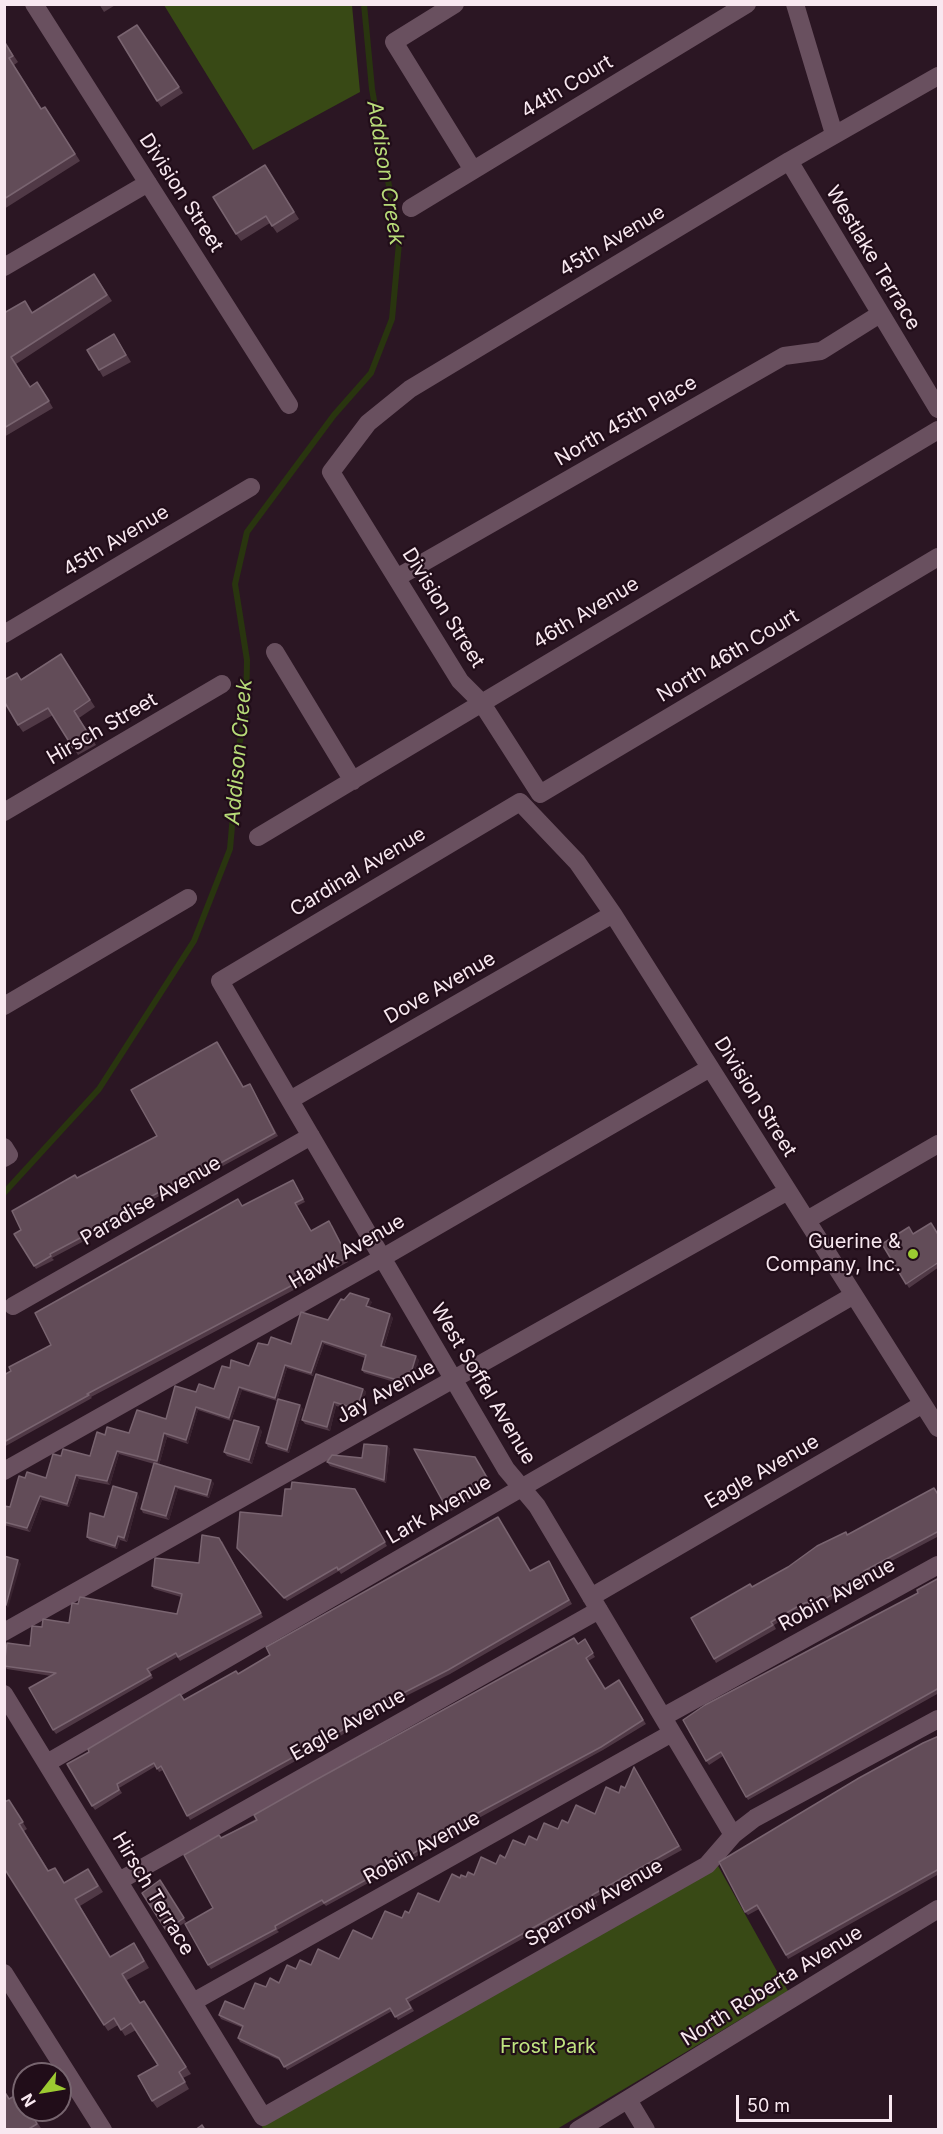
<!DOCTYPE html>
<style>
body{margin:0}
#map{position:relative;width:943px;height:2134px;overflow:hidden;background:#2b1623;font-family:Inter,sans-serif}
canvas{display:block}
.frame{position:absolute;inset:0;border:6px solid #f8e8f0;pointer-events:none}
.north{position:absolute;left:12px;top:2062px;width:60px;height:60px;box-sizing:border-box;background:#210d19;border:2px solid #77656f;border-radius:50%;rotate:239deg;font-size:16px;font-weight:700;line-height:24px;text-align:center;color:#f8e8f0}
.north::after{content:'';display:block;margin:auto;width:21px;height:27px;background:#9cca31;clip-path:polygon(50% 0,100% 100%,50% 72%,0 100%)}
.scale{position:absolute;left:736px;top:2095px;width:156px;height:27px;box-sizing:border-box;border:3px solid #f8e8f0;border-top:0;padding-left:8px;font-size:18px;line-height:21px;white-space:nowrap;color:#f8e8f0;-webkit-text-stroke:4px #210d19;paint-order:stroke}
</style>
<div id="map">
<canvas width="943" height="2134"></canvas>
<div class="frame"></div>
<div class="north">N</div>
<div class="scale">50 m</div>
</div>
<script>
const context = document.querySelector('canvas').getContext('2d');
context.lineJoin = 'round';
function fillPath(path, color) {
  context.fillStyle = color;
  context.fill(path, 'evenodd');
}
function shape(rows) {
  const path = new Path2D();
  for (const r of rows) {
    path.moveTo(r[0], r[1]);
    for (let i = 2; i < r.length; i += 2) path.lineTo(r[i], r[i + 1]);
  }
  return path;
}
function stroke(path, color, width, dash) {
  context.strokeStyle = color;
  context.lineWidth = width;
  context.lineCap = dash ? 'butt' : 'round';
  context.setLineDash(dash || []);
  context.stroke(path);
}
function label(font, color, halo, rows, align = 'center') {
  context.font = font + ' Inter,sans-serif';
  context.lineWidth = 4.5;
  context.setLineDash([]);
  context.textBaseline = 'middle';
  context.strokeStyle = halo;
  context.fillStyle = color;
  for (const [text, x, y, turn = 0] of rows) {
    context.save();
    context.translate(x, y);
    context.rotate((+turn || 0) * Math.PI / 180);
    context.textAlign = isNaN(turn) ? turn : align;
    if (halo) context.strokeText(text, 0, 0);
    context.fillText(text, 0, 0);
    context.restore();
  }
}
fillPath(shape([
 [164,5,352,5,360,92,253,150],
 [717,1864,788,1991,557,2129,264,2130,261,2125]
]), '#384915');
stroke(shape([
 [4,1193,99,1089,194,941,230,849,239,746,246,712,247,660,235,584,247,532,334,415,371,373,392,319,399,243,372,89,364,4]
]), '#29350f', 6);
stroke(shape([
 [34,4,289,405],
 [455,4,394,42,473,170],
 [795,4,834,134],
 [938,76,789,161,410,389,368,423,331,472,460,681,481,702,540,794,938,557],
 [789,161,938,409],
 [411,208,747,4],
 [4,267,148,183],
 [398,577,784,356,821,351,880,314],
 [4,634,251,487],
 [275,652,353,781],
 [4,812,222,684],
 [258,837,938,430],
 [4,1006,188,898],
 [290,1100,613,914],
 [4,1147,9,1155,4,1158],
 [807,1220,938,1144],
 [13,1306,311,1136],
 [4,1471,382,1258,710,1068],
 [591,1597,923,1404],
 [4,1632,788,1191],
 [4,1694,263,2117,707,1865,733,1835,755,1818,938,1719],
 [663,1717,938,1565],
 [47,1763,854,1295],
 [733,1835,537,1506,506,1469,220,981,520,802,577,862,613,914,938,1428],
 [119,1881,599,1610],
 [4,1973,103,2130],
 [193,2002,672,1733],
 [628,2100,646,2130],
 [578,2130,938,1909]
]), '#69505f', 18);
fillPath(shape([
 [99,4,117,4,104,12],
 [137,25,183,93,161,107,157,101],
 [4,41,18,62,14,65,42,109,50,114,80,161,4,209],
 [265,165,299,219,277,233,270,223,241,241,236,234],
 [99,281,112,301,16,364,30,386,42,389,53,408,4,437,4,324,33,313],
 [119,342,131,362,103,377,99,370],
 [61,654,95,707,79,718,96,745,78,755,53,715,23,732,18,725,17,673,21,679],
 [250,1084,278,1136,188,1185,186,1182,152,1200,154,1204,52,1258,54,1260,36,1269,14,1234,21,1230,77,1178,157,1136],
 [293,1180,305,1202,297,1206,311,1231,332,1225,348,1256,348,1262,335,1269,333,1265,305,1280,307,1283,91,1397,92,1398,4,1447,4,1375,51,1345,242,1206],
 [914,1234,939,1235,939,1267,909,1288,882,1244],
 [344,1300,372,1302,369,1307,393,1318,384,1347,419,1360,411,1387,364,1373,362,1370,365,1358,324,1344,313,1376,287,1368,277,1401,242,1390,231,1421,198,1410,188,1444,167,1437,159,1465,214,1483,209,1498,178,1489,169,1520,143,1513,141,1509,154,1464,119,1454,110,1485,79,1479,69,1507,42,1500,30,1532,4,1525,4,1506,10,1507,25,1478,46,1478,61,1456,90,1456,105,1435,129,1433,166,1419,196,1392,214,1389,230,1368,249,1366,268,1345,291,1344,328,1320],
 [316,1374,363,1389,366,1392,360,1413,336,1406,330,1431,305,1424,302,1420],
 [303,1409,289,1453,268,1447,266,1443],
 [262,1431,252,1464,227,1456,224,1452],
 [387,1446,390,1449,386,1483,330,1466,327,1462,362,1458],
 [475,1457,492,1485,468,1499,470,1501,449,1512,447,1509],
 [291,1489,355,1489,387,1546,341,1574,339,1571,287,1601,237,1548,282,1516],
 [939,1495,939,1536,867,1574,869,1578,813,1610,810,1606,805,1607,774,1625,776,1629,716,1663,714,1659,847,1535],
 [139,1496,127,1542,120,1540,117,1549,90,1541,87,1537,104,1517],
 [222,1541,263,1617,180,1661,177,1657,150,1672,153,1678,56,1734,53,1730,51,1676,7,1669,4,1666,30,1646,42,1627,69,1623,177,1614,181,1597,154,1589,152,1586,199,1563],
 [551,1565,572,1604,450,1674,384,1707,347,1729,349,1731,190,1820,163,1770,159,1772,156,1766,119,1788,122,1793,95,1810,92,1806,89,1752,184,1700,238,1674,531,1571],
 [939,1578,939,1693,748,1800,723,1756,709,1765,706,1761,918,1593],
 [578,1643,587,1643,595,1657,588,1661,605,1689,619,1680,646,1724,603,1750,466,1825,467,1828,383,1875,326,1906,324,1904,277,1930,279,1932,211,1969,208,1965,213,1908,221,1838],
 [939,1736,939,1874,788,1959,759,1909,748,1915,745,1912],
 [634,1767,682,1850,594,1898,598,1906,579,1917,574,1910,409,2002,414,2011,398,2020,392,2011,287,2070,281,2061,240,2042,238,2038,243,2028,221,2019,219,2015,244,2009,266,1987,279,1983,296,1969,339,1959,372,1939,409,1913,439,1902,460,1878,474,1875,496,1864,525,1845,568,1823,595,1814,625,1788],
 [9,1800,27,1829,24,1831,49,1871,59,1874,64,1883,88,1869,93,1876,103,1892,80,1906,111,1957,139,1950,149,1968,127,1980,140,2003,148,2008,191,2074,183,2078,189,2089,157,2108,152,2101,158,2065,136,2030,125,2036,118,2025,108,2031,104,2025],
 [160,1880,186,1922,168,1933,142,1893],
 [4,2090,10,2099,30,2110,42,2130,4,2130]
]), '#503946');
fillPath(shape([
 [329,1221,348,1256,348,1262,345,1259],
 [369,1299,372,1302,368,1310,366,1306],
 [390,1314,393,1318,383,1349,381,1346],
 [322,1341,324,1344,313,1376,311,1373],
 [416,1356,419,1360,411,1387,408,1383],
 [285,1365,287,1368,277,1401,275,1398],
 [239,1387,242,1390,231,1421,229,1418],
 [363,1389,366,1392,360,1413,357,1409],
 [334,1402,336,1406,330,1431,327,1427],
 [300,1405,303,1409,289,1453,287,1450],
 [196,1407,198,1410,188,1444,186,1440],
 [259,1427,262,1431,252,1464,249,1460],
 [164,1433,167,1437,159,1465,157,1461],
 [387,1446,390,1449,386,1483,384,1480],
 [117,1451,119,1454,110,1485,107,1481],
 [76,1475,79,1479,69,1507,67,1504],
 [211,1480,214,1483,209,1498,207,1495],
 [175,1486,178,1489,169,1520,166,1516],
 [137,1493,139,1496,127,1542,124,1538],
 [40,1496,42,1500,30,1532,27,1528],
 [118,1536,120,1540,117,1549,115,1546],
 [18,1560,21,1564,8,1608,6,1605]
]), '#392330');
const building = shape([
 [137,25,179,87,157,101,118,37,137,25],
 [4,41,13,56,9,58,41,109,45,107,75,154,4,199,4,41],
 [265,165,294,212,272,226,266,216,236,234,213,197,265,165],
 [94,274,107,295,11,357,30,387,37,382,49,401,4,428,4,324,5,323,4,322,4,313,25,301,32,313,94,274],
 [114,334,126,355,99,370,87,350,114,334],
 [61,654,90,700,74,711,91,738,73,748,48,708,18,725,4,701,4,680,17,673,21,680,61,654],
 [217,1042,243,1087,250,1084,275,1133,186,1182,184,1179,150,1197,152,1200,50,1254,51,1256,34,1266,14,1234,21,1230,12,1211,75,1175,77,1178,157,1136,131,1090,217,1042],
 [293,1180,303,1199,295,1203,311,1231,329,1221,345,1252,345,1259,333,1265,331,1261,302,1276,304,1279,87,1394,89,1395,4,1442,4,1375,11,1371,9,1367,51,1345,35,1313,238,1199,242,1206,293,1180],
 [931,1223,939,1236,939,1262,906,1284,882,1244,909,1227,913,1234,931,1223],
 [350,1293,369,1299,366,1306,390,1314,381,1346,416,1356,408,1383,362,1370,366,1355,322,1341,311,1373,285,1365,275,1398,239,1387,229,1418,196,1407,186,1440,164,1433,157,1461,117,1451,107,1481,76,1475,67,1504,40,1496,27,1528,4,1522,4,1506,10,1507,19,1476,25,1478,27,1472,46,1478,53,1454,61,1456,63,1449,90,1456,97,1432,105,1435,107,1427,129,1433,137,1410,166,1419,175,1386,196,1392,199,1384,214,1389,222,1366,230,1368,231,1360,249,1366,258,1343,268,1345,271,1337,291,1344,301,1312,328,1320,341,1299,344,1300,350,1293],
 [316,1374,363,1389,357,1409,334,1402,327,1427,302,1420,316,1374],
 [278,1399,300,1405,287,1450,266,1443,278,1399],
 [234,1420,259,1427,249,1460,224,1452,234,1420],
 [364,1444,387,1446,384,1480,327,1462,332,1455,362,1458,364,1444],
 [414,1449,475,1457,489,1481,466,1495,467,1497,447,1509,414,1449],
 [154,1463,211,1480,207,1495,175,1486,166,1516,141,1509,154,1463],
 [292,1482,355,1489,385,1542,338,1570,337,1567,284,1598,237,1548,240,1512,282,1516,285,1489,291,1489,292,1482],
 [113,1486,137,1493,124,1538,118,1536,115,1546,87,1537,90,1513,104,1517,113,1486],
 [934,1488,939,1496,939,1531,864,1571,866,1575,811,1607,808,1602,802,1604,771,1622,773,1625,714,1659,691,1618,750,1584,752,1587,788,1567,817,1546,846,1532,847,1535,934,1488],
 [498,1517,530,1571,549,1561,569,1600,448,1670,382,1704,345,1726,346,1728,187,1816,161,1766,157,1769,154,1763,117,1784,119,1790,92,1806,67,1764,89,1752,88,1749,180,1694,184,1700,236,1671,238,1674,270,1655,266,1647,498,1517],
 [202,1535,219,1538,261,1613,178,1657,176,1653,147,1669,151,1675,53,1730,29,1688,56,1673,4,1666,7,1643,30,1646,32,1626,42,1627,43,1619,69,1623,72,1603,78,1604,80,1597,177,1614,182,1594,152,1586,155,1558,199,1563,202,1535],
 [4,1556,18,1560,6,1605,4,1605,4,1556],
 [939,1578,939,1688,746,1797,721,1752,706,1761,683,1720,705,1705,918,1593,917,1590,939,1578],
 [574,1638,578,1644,585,1639,593,1653,586,1658,605,1689,619,1680,643,1720,601,1747,463,1821,465,1824,380,1872,324,1903,322,1900,275,1926,276,1929,208,1965,185,1924,213,1908,184,1855,219,1835,221,1838,257,1820,254,1815,312,1782,574,1638],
 [939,1736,939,1869,786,1955,757,1905,745,1912,719,1862,859,1778,923,1743,939,1736],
 [634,1767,679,1846,592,1895,596,1902,576,1913,572,1906,406,1999,411,2008,395,2017,390,2008,284,2067,279,2058,238,2038,243,2026,219,2015,225,2001,244,2009,255,1983,266,1987,270,1978,279,1983,287,1965,296,1969,300,1960,311,1965,318,1949,339,1959,353,1930,372,1939,385,1911,402,1918,405,1911,409,1913,418,1893,439,1902,452,1874,460,1878,461,1875,466,1877,468,1872,474,1875,481,1857,496,1864,500,1855,505,1858,513,1840,525,1845,529,1836,537,1840,544,1823,558,1829,562,1820,568,1823,576,1805,595,1814,606,1787,619,1793,621,1786,625,1788,634,1767],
 [9,1800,23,1822,19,1824,48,1871,55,1868,64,1883,88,1869,98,1886,75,1899,110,1957,134,1943,144,1961,122,1974,140,2003,144,2001,186,2067,179,2072,185,2082,152,2101,138,2076,158,2065,131,2023,121,2030,114,2018,104,2025,4,1868,4,1802,9,1800],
 [160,1880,184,1918,166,1930,142,1893,160,1880],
 [4,2091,9,2099,20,2093,24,2100,24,2110,30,2110,37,2124,27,2130,4,2130,4,2091],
 [202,2125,205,2130,195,2130,202,2125]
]);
fillPath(building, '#624c58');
stroke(building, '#796470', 1.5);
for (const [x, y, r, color] of [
 [913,1254,6,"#9cca31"]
]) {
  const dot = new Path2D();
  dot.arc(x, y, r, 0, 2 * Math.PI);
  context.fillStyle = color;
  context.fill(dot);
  stroke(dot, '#210d19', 2);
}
label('20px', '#f8e8f0', '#210d19', [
 ["44th Court",567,87,-31],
 ["Division Street",181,193,57],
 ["45th Avenue",612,241,-31],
 ["Westlake Terrace",873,258,59],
 ["North 45th Place",626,421,-30],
 ["45th Avenue",116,541,-31],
 ["Division Street",443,608,58],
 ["46th Avenue",586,613,-31],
 ["North 46th Court",728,656,-31],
 ["Hirsch Street",102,729,-30],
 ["Cardinal Avenue",358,872,-31],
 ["Dove Avenue",440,988,-30],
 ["Division Street",755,1097,58],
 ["Paradise Avenue",151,1201,-30],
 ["Hawk Avenue",347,1252,-30],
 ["West Soffel Avenue",483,1384,59],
 ["Jay Avenue",386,1392,-29],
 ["Eagle Avenue",762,1472,-30],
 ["Lark Avenue",439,1510,-30],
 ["Robin Avenue",837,1595,-29],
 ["Eagle Avenue",348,1725,-29],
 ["Robin Avenue",422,1848,-29],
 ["Hirsch Terrace",153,1894,59],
 ["Sparrow Avenue",594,1903,-30],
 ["North Roberta Avenue",772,1986,-32]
]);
label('20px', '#f8e8f0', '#210d19', [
 ["Guerine &",901,1242],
 ["Company, Inc.",901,1265]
], 'right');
label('20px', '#bfe380', '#210d19', [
 ["Frost Park",548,2047]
]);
label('italic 21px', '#b7db78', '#210d19', [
 ["Addison Creek",385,173,81],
 ["Addison Creek",239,752,-85]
]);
</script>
